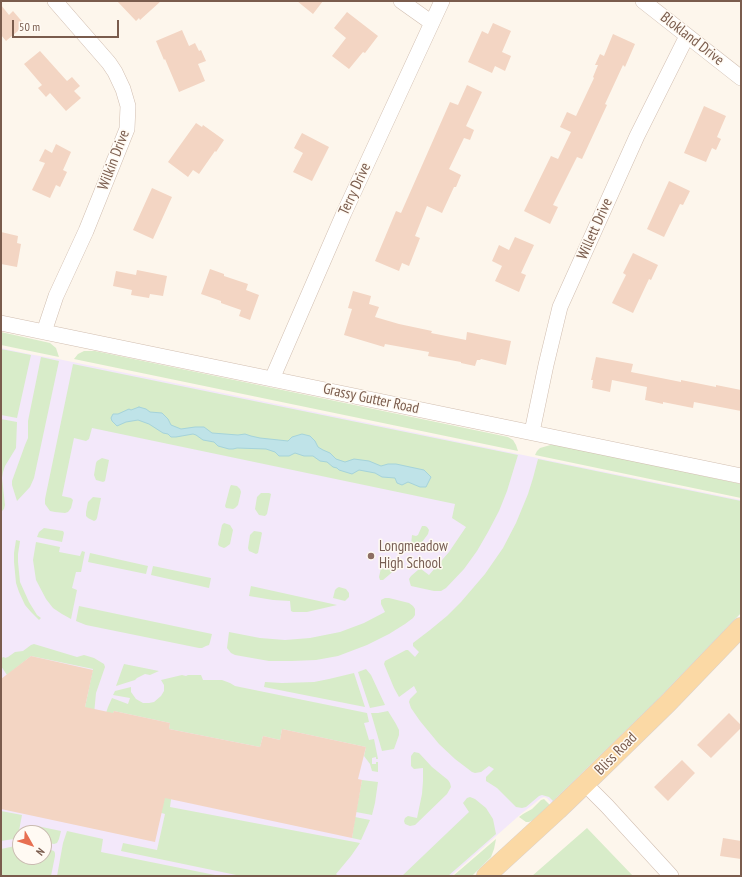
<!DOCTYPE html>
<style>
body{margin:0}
#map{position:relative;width:742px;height:877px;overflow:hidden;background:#fdf6ec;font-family:"PT Sans Narrow",sans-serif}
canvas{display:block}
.frame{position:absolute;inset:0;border:2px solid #7a5c4d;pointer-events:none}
.north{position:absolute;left:12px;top:825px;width:40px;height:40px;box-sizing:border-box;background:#fffaf3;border:1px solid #cabbb1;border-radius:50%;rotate:129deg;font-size:11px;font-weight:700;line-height:16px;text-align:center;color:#7a5c4d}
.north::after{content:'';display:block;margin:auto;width:14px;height:18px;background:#e76f51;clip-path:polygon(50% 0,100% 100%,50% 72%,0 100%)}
.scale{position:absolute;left:12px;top:20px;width:107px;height:18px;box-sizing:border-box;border:2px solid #7a5c4d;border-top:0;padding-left:5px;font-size:12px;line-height:14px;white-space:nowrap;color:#7a5c4d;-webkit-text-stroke:3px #fffaf3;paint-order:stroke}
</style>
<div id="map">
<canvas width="742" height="877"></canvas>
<div class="frame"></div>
<div class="north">N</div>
<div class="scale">50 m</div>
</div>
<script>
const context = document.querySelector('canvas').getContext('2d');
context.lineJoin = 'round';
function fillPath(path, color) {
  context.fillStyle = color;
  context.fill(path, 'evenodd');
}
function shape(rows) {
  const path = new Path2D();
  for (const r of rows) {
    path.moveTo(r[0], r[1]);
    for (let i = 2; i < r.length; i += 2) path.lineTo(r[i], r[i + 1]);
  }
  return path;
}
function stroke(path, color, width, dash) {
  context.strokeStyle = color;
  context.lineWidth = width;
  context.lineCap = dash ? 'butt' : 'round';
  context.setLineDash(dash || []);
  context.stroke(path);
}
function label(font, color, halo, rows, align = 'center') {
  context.font = font + ' "PT Sans Narrow",sans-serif';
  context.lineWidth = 3;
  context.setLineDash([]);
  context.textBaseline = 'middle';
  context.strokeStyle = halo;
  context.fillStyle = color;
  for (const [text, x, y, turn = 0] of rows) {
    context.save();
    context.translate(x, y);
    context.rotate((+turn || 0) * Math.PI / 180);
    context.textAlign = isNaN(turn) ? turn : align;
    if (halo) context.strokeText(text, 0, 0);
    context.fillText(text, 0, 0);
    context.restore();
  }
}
fillPath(shape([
 [1,348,34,355,58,359,741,500,741,613,657,700,553,801,551,803,547,798,544,797,541,798,530,807,522,813,451,876,1,876],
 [20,833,44,833,44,857,20,857]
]), '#f3e8fa');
fillPath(shape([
 [1,332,50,343,56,348,59,357,1,345],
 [1,349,31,355,17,418,1,415],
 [84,351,95,351,508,437,513,440,516,445,518,451,74,359,78,354],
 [41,357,59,361,34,478,30,487,17,501,12,485,12,481,25,445,28,438,28,421],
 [73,364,518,455,507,491,499,511,488,532,477,551,464,569,446,588,441,591,434,591,411,586,410,583,409,579,411,576,418,570,421,569,429,575,449,552,466,527,452,518,455,504,92,428,89,439,86,441,74,438,62,496,71,498,73,500,71,508,68,512,65,513,55,512,50,511,45,504,45,499],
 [1,419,17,422,16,448,5,466,3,472,2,478,5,505,4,509,1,512],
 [554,444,741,484,741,498,535,455,537,451,540,448],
 [102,458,109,460,105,481,103,482,96,480,94,475,96,463,97,461],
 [538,459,741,501,741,613,657,700,553,801,549,797,542,795,539,796,526,807,522,808,516,807,497,788,486,781,486,777,494,769,489,766,481,772,475,773,472,772,455,759,439,744,420,721,411,708,409,702,410,699,417,692,414,686,399,697,394,688,384,664,385,661,406,650,408,650,415,657,419,652,413,646,413,643,430,630,447,616,461,602,485,574,503,548,516,523,528,494,533,478],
 [231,485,237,486,240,489,241,492,238,505,235,508,233,509,226,508,225,506,230,487],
 [261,493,269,493,271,494,267,514,265,516,259,515,255,509,257,497],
 [93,497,101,498,97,518,96,520,94,521,88,518,86,516,86,512,88,502],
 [224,523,230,525,233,530,230,544,226,547,224,548,219,546,218,544,222,525],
 [422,526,425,526,427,527,429,530,428,534,419,546,416,548,412,547,411,545,412,535,416,536,418,535],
 [44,528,63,531,64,533,62,542,37,537,39,532],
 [254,531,261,532,262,533,258,553,256,554,249,551,248,548,250,535],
 [16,540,20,541,18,554,18,562,20,582,29,602,37,615,41,618,39,620,31,612,25,605,19,592,16,583,14,562,14,553],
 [36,542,60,547,59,552,80,556,82,551,85,552,81,572,76,572,72,588,77,590,71,619,62,614,53,608,46,599,36,580,33,560],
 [90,553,148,566,146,574,88,562],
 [390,559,394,559,396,562,397,563,396,569,383,580,380,580,379,577,381,568,387,570],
 [153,566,211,578,209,588,151,575],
 [251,586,337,605,307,612,293,612,291,611,290,601,273,600,249,596],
 [339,587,346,589,349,593,349,597,345,601,333,598,335,590,337,588],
 [385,598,389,598,409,603,413,606,415,609,415,615,413,618,405,624,389,634,367,645,338,656,316,660,292,661,269,661,235,655,231,653,227,648,229,632,260,638,285,640,310,638,340,632,364,623,385,612,381,604,381,600],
 [79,606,212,634,210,642,209,645,206,646,202,648,199,648,86,625,76,621],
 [34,644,77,657,84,655,94,658,104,664,105,667,96,693,94,714,84,712,93,669,31,656,7,675,1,666,1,658,4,657,5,658,8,657,15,652,23,651,31,645],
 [124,664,159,671,150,675,145,674,137,678,135,680,116,686],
 [366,669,371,675,385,705,370,708,358,672],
 [354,673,365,707,264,687,265,682,282,683,314,682,329,679],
 [182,675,186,676,188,675,201,675,203,680,222,680,230,683,235,686,367,713,369,722,364,723,369,740,374,739,378,759,376,759,376,757,372,758,372,764,376,764,376,762,378,762,378,772,372,771,370,764,364,756,366,747,282,729,280,740,263,736,260,747,169,729,170,723,114,711,112,717,105,716,108,707,112,698,128,704,130,698,113,695,115,691,131,687,131,692,136,699,143,703,149,703,154,702,161,696,164,691,164,685,161,680],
 [388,711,396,724,399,730,399,735,394,749,382,751,371,713,378,713],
 [414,752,419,753,432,767,448,780,450,783,451,787,447,794,415,825,410,826,405,824,404,821,405,818,408,816,417,818,422,794,423,781,423,768,414,769,411,766,411,756],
 [362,780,378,782,375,803,372,815,356,812],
 [163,791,172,793,170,807,360,843,351,856,336,874,338,876,241,876,121,851,123,843,157,850,165,814,158,812],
 [470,797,475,799,486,808,493,819,496,834,448,876,402,876,469,812,463,803,467,798],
 [544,799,550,805,533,820,529,822,526,822,519,817,523,814,532,809,541,800],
 [1,811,22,815,18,836,15,839,7,840,1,841],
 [355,817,370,820,361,840,352,838],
 [37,826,61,831,59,839,57,843,54,844,44,842,44,833,35,833],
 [587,828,633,876,532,876],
 [67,831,103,839,101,852,220,876,57,876,63,843],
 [496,839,494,849,491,857,472,876,453,876],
 [20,845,20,857,44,857,44,848,54,851,55,853,55,856,51,876,1,876,1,849]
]), '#d8ecc9');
const water = shape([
 [139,407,146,409,150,412,162,413,168,419,171,425,181,429,195,427,204,427,212,433,238,435,245,434,251,436,260,438,288,441,292,437,302,434,310,436,315,441,318,447,323,450,330,453,336,459,345,462,354,459,369,461,381,466,388,464,396,464,424,470,431,477,426,487,420,487,408,482,402,485,397,483,395,478,382,477,375,473,359,470,352,474,339,470,337,468,333,467,327,462,320,461,313,456,304,456,295,453,289,456,279,456,275,452,266,449,237,448,233,449,229,449,218,446,214,442,203,440,196,435,193,434,176,437,171,437,168,434,163,433,149,424,138,420,126,422,117,426,112,421,111,418,113,414,118,414,129,409,131,410,139,407]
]);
fillPath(water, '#bfe3e8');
stroke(water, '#a5d3da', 1);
fillPath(shape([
 [117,1,161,1,140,20,139,18,136,21],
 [297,1,323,1,313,14],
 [1,5,9,15,13,11,25,25,6,41,1,35],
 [347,12,378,36,365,53,363,52,349,69,332,56,346,38,334,28],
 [493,23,511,31,502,52,511,56,505,71,495,66,492,73,468,62,482,31,488,34],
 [182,30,189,46,195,43,199,51,201,50,206,61,198,64,205,81,179,92,165,59,164,60,156,41],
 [613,34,635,44,625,67,623,65,605,104,607,105,582,159,577,157,553,205,558,207,550,224,524,211,551,156,558,159,571,132,560,127,567,112,576,116,594,78,593,77,598,65,595,65,600,54,604,56],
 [40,51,67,81,72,77,80,86,74,91,81,98,66,111,50,93,46,97,38,88,42,85,24,64],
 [467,85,482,92,466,126,474,130,470,140,464,138,449,169,461,175,456,187,454,187,442,213,427,206,415,236,420,238,409,266,402,263,399,271,375,261,396,211,401,213,450,102,458,105],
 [704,106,726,116,717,137,721,139,716,150,712,148,706,162,684,153],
 [196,123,202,127,203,125,224,140,216,152,215,151,199,174,193,170,188,177,168,162],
 [302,133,329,147,312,181,293,172,303,153,294,148],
 [56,144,71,152,63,170,67,172,60,187,56,185,50,198,32,190,45,163,39,161,45,149,52,153],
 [669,181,690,191,683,205,680,204,664,237,647,229],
 [152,188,172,197,153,239,133,230],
 [1,232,18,236,17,243,21,244,17,267,1,264],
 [515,237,534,245,521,273,526,275,519,292,495,281,502,266,492,261,499,245,509,250],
 [633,253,658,265,651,280,649,279,633,313,612,303,626,275,623,273],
 [210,269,224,274,224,276,248,284,246,290,259,295,250,320,239,316,241,310,221,303,221,301,201,294],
 [137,270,167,276,163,296,150,294,149,298,131,295,132,290,113,286,116,271,136,275],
 [353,291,371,296,369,304,379,307,375,317,399,324,432,331,431,333,466,340,467,332,511,341,506,365,481,359,480,360,477,360,475,366,461,363,461,362,428,356,429,352,385,344,384,347,344,335,352,309,348,308],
 [596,357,633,364,631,372,681,382,681,380,716,387,716,385,741,390,741,411,694,402,693,408,663,402,663,404,645,400,647,387,612,380,610,392,592,388,593,380,591,380],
 [31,656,93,670,85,707,113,713,114,711,170,723,169,729,260,747,263,736,280,740,282,729,366,747,358,779,362,780,352,838,165,798,155,842,1,809,1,679],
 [729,713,741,725,741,728,711,758,697,745],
 [682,760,695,773,668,801,654,787],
 [723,838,741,841,741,859,720,856]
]), '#f3d5c3');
const minor = shape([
 [401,1,432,23],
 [643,1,741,78],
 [1,323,741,476],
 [44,332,56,296,86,231,127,129,128,106,123,89,115,72,109,63,55,1],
 [272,379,344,213,442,1],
 [532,432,546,365,560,307,637,136,687,36],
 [585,784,607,806,671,876]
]);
const major = shape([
 [486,876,558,810,585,784,668,703,741,627]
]);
stroke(minor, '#d1beb0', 16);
stroke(major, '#dad1cd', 20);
stroke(minor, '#fff', 15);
stroke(major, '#fbd9a5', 19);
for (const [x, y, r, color] of [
 [371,556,4,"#8d6e63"]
]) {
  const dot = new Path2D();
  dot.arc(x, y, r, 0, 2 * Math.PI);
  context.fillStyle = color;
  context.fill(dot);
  stroke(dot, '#fffaf3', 1.5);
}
label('15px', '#7a5c4d', '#fffaf3', [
 ["Blokland Drive",692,39,38],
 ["Wilkin Drive",114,160,-69],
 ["Terry Drive",355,189,-65],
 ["Willett Drive",595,229,-66],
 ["Grassy Gutter Road",371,399,12],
 ["Bliss Road",616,754,-45]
]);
label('15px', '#785e54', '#fffaf3', [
 ["Longmeadow",379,547],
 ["High School",379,564]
], 'left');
</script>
